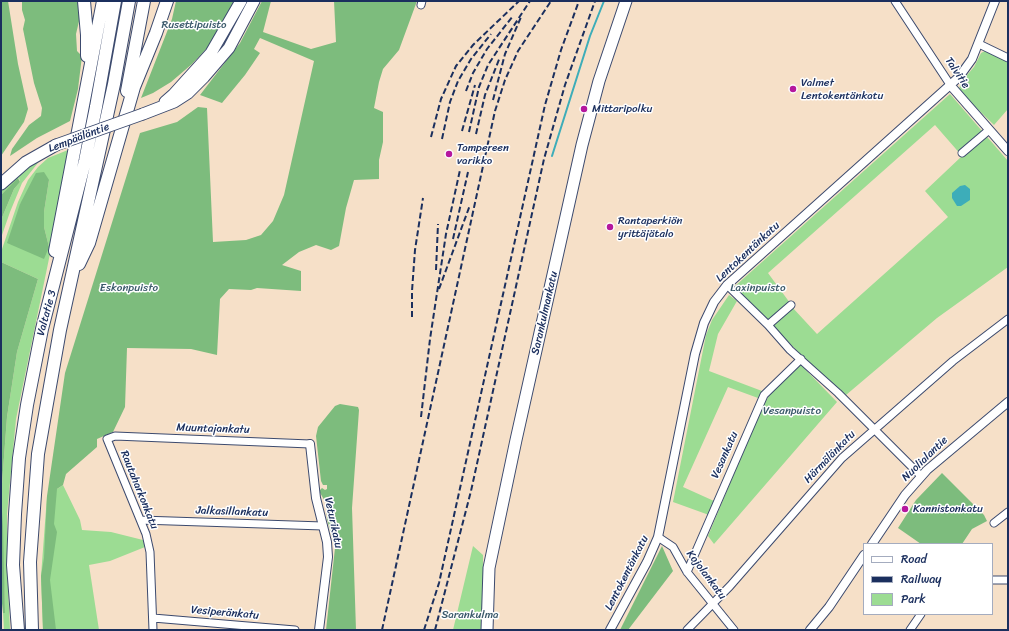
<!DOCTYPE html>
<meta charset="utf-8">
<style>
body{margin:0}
#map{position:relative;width:1009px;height:631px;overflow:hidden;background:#f6e0c8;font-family:Sriracha,sans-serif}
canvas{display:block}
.frame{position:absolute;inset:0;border:2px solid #1b2f5e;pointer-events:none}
.legend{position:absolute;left:863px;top:543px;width:130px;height:72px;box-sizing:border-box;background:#fff;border:1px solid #a4acbf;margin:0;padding:5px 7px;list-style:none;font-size:12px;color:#1b2f5e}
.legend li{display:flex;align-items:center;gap:8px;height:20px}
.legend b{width:20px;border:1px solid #a4acbf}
</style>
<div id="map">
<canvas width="1009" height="631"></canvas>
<div class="frame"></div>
<ul class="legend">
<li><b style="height:5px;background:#fff"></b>Road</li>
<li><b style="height:5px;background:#1b2f5e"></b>Railway</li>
<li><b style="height:11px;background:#9cdc93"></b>Park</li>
</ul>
</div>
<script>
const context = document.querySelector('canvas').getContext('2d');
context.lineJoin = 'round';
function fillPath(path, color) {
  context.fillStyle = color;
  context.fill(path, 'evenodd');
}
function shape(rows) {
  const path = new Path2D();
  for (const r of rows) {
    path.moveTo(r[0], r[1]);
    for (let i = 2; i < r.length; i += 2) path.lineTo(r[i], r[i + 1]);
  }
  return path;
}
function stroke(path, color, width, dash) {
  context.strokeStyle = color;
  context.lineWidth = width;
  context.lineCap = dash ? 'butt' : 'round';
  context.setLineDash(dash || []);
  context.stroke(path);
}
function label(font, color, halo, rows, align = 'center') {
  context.font = font + ' Sriracha,sans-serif';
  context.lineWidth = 3;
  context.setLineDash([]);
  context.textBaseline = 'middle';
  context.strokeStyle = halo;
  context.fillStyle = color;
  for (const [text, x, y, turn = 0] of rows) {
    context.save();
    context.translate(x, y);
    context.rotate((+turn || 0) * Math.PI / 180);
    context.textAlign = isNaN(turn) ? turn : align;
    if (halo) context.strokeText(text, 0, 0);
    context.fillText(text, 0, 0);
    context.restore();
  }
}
fillPath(shape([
 [987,50,1008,61,1008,109,994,125,961,93,959,89,961,82,974,67,981,53],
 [950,94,1008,161,1008,267,937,318,846,395,807,361,773,326,792,307,817,334,948,217,925,191,962,156,935,125,768,273,790,303,773,318,767,320,734,287],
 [68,150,52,244,16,419,7,514,7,566,10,630,4,630,3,613,5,613,1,497,7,417,17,352,38,279,1,262,1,252,18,202,28,180,38,167,48,158],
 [49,180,44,212,44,227,49,247,20,204],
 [41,159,22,183,10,212,1,238,1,220,14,189,20,182,19,178,1,195,1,190,23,170],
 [729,295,737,301,718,334,709,371,762,391,758,398,728,387,683,487,714,501,709,515,673,502,706,335,712,320],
 [799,363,837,402,714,544,708,536,762,407,770,394],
 [63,485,80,520,82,530,111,532,143,540,145,547,110,561,89,565,99,630,43,630,41,576,47,496],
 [473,546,483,555,483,630,453,630]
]), '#9cdc93');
fillPath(shape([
 [1,1,8,1,18,64,28,109,24,122,1,156],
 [22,1,79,1,80,17,76,34,77,51,82,56,78,89,70,121,37,138,10,156,12,149,29,125,41,116,42,108,34,83,23,29,25,20,22,10],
 [176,1,235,1,210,45,192,64,171,82,153,93,141,98,172,19],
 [262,1,271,1,263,32,311,49,336,42,334,1,417,1,399,50,383,69,379,82,374,108,383,112,383,142,379,160,379,179,354,180,346,208,339,246,331,250,316,245,299,252,282,265,301,271,301,291,257,288,251,290,229,289,220,299,217,355,191,349,127,348,125,407,113,432,97,439,97,447,66,474,63,485,57,489,54,524,57,532,50,580,56,630,43,630,41,576,44,558,47,496,65,373,140,133,177,122,198,107,207,108,213,242,246,240,261,235,273,221,284,195,314,61,260,38,254,49,260,53,245,75,222,103,200,95,240,43],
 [44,172,49,180,44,212,44,227,49,247,44,259,7,243,20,204,36,173],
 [18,178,20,182,14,189,1,220,1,195],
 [1,262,38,279,17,352,7,417,1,497],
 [340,404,358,407,359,410,352,508,356,630,326,630,335,548,327,519,326,503,319,491,322,488,325,490,327,489,327,485,323,485,321,481,316,436,318,427,335,406],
 [942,473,984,515,987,521,972,529,962,544,921,544,898,528,916,500],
 [1,497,3,526,5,613,3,613,1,594],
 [662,546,673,571,628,630,620,630]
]), '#7dbc7d');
fillPath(shape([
 [965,185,970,189,970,200,961,206,957,206,952,198,952,193,960,186]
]), '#3dadb9');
stroke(shape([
 [552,156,590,36,604,1]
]), '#3dadb9', 2);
const minor = shape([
 [895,1,951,86],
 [421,5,422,1],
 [979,44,1008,58],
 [962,153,989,130],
 [727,285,768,325,790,350,838,393,921,476],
 [768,325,791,305],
 [141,520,323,526],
 [994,523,1008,512],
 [658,537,673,547,687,572,734,630],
 [687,572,764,395,801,359],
 [992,580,1008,580],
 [153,618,295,630],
 [153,630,150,552,146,534,107,439,115,436,310,444],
 [687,630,730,586,842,458,953,361,1008,319],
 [910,630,921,614]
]);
const tertiary = shape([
 [951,86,1008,151],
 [310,444,316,498,327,542,328,557,319,630],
 [872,544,905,495,927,470,1008,402],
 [610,630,647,562,658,537,695,354,704,323,714,302,727,285,959,77,972,59,995,1],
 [810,630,829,607,864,555]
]);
const primary = shape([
 [165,102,173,95,211,53,241,1],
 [143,114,174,102,188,93,204,77,229,48,254,1],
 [1,184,26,162,56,145],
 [487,630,489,568,516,440,582,145,599,81,626,1]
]);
const motorway = shape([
 [84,1,87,35,87,56],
 [127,91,144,1],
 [55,251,103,1],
 [79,264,89,243,134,87,156,33,167,1],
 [18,630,13,565,15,514,19,458,27,405,42,329,85,161,96,107,115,1],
 [32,630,30,562,38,454,60,330,114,84,129,1]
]);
stroke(minor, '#3c4a6e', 9);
stroke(tertiary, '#3c4a6e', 10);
stroke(primary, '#3c4a6e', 13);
stroke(motorway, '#3c4a6e', 14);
stroke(minor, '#fff', 7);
stroke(tertiary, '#fff', 8);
stroke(primary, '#fff', 11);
stroke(motorway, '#fff', 12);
stroke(shape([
 [466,91,473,73,487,49,513,16],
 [493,100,505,54,521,17],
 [462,131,475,85],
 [469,132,479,87,488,65,530,1],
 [476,134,485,95,500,57],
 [431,137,441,99,456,66,473,45,519,1],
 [442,139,450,102,458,81,471,59,491,34],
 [453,239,468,172],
 [436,270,438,224],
 [439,289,470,205],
 [412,317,412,291,415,250,423,198],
 [421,417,430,339,446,234,460,170],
 [382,630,495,111,505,80,518,51,551,1],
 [424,630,439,583,545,105,561,50,579,1],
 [435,630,471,491,544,159,565,85,595,1]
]), '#1b2f5e', 2, [6, 3]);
const primaryBridge = shape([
 [56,145,143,114]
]);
stroke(primaryBridge, '#3c4a6e', 13, []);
stroke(primaryBridge, '#fff', 11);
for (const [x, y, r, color] of [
 [793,89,4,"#b5179e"],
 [584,109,4,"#b5179e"],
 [449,154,4,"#b5179e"],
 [610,227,4,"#b5179e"],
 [905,509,4,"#b5179e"]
]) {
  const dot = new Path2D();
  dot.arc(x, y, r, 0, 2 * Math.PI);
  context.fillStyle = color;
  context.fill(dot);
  stroke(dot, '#fff', 1.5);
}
label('11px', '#3b5a6b', '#fff', [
 ["Rusettipuisto",194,25],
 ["Eskonpuisto",129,288],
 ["Laxinpuisto",758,288],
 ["Vesanpuisto",792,411],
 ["Sarankulma",470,615]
]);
label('11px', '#1b2f5e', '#fff', [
 ["Talvitie",957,73,56],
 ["Lempääläntie",79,138,-21],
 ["Lentokentänkatu",748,252,-43],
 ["Valtatie 3",47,313,-75],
 ["Sarankulmankatu",545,313,-77],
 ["Muuntajankatu",213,429,2],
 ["Vesankatu",725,455,-66],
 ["Härmälänkatu",830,457,-46],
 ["Nuolialantie",925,459,-44],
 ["Rautaharkonkatu",139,490,68],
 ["Jalkasillankatu",232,512,2],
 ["Veturikatu",333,523,78],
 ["Lentokentänkatu",627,573,-63],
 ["Kojolankatu",706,575,53],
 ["Vesiperänkatu",225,613,5]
]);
label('11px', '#1b2f5e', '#fff', [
 ["Valmet",801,83],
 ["Lentokentänkatu",801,96],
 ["Mittaripolku",592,109],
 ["Tampereen",457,148],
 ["varikko",457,161],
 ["Rantaperkiön",618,221],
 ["yrittäjätalo",618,234],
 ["Kannistonkatu",913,509]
], 'left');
</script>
